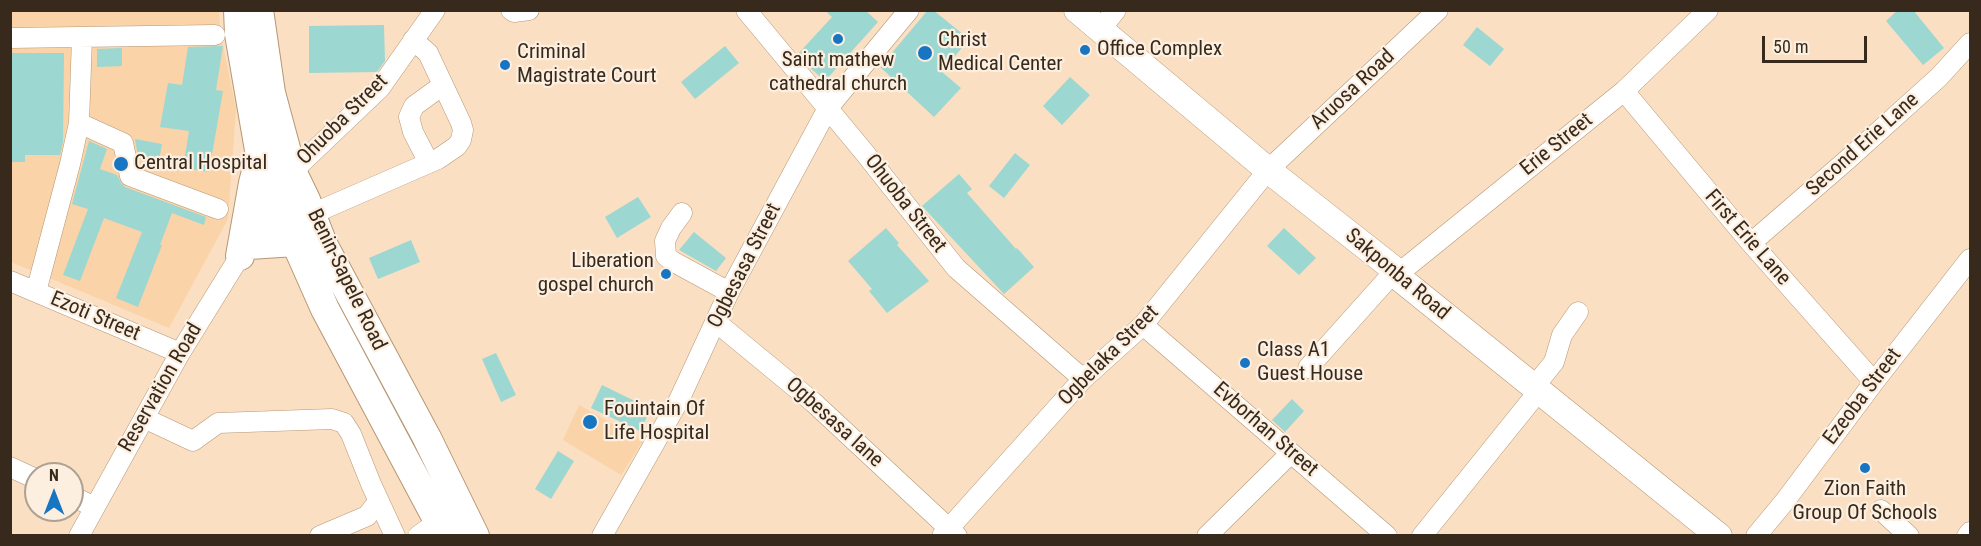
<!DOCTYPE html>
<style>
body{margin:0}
#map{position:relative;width:1981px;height:546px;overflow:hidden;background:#fadfc2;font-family:"Roboto Condensed",sans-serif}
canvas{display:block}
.frame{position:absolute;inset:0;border:12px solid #372a1c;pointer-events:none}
.north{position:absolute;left:24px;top:462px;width:60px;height:60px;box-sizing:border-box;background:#fdefe0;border:2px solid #aea092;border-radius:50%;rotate:0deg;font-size:16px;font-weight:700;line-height:24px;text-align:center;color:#372a1c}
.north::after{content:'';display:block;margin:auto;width:21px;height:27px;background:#1875c2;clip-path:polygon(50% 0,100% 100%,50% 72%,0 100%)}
.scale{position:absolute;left:1762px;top:36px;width:105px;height:27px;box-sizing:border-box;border:3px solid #372a1c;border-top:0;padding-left:8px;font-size:18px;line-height:21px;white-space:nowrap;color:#372a1c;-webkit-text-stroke:4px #fdefe0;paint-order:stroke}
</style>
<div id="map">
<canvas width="1981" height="546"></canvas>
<div class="frame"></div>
<div class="north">N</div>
<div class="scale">50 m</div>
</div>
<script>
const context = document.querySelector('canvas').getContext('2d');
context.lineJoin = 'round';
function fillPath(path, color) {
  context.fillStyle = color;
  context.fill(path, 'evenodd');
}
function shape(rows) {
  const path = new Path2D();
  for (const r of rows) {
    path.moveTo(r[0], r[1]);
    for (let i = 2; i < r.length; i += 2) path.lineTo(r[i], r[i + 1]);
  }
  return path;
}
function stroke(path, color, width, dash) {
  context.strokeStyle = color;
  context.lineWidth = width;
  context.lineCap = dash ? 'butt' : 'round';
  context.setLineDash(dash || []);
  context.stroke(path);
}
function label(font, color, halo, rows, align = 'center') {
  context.font = font + ' "Roboto Condensed",sans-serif';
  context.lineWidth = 4.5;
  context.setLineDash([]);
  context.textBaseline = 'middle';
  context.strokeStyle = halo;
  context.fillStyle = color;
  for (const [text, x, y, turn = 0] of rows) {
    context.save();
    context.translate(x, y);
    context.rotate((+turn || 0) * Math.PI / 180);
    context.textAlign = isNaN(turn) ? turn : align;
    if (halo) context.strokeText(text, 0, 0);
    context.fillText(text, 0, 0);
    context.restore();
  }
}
fillPath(shape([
 [10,11,219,11,220,31,236,109,228,219,169,328,11,262],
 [579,405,643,441,621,475,563,440]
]), '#fad3a8');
fillPath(shape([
 [825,10,865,10,878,22,825,81,808,66,798,54,832,17],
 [928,10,933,10,969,39,942,72,961,88,934,117,880,67],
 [1898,10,1913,10,1944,48,1923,65,1886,21],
 [384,25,385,61,377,72,309,73,309,26],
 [1477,27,1504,49,1490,66,1463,45],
 [223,46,216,90,223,91,209,172,183,168,189,131,160,127,168,83,182,85,188,47],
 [725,46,739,63,695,99,681,82],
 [122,48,122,66,97,67,97,49],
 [10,53,64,53,63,142,60,155,25,155,25,162,10,162],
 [1070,77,1090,95,1062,125,1043,106],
 [135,139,162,144,159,160,138,156],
 [89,141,107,149,100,169,117,175,121,183,125,187,206,217,204,225,172,213,160,245,162,245,138,307,116,298,142,232,104,218,80,281,63,275,88,209,72,204],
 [1015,153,1030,165,1004,198,989,186],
 [959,174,972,189,967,193,1016,249,1017,248,1034,267,1004,294,922,206],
 [638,197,651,217,617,238,605,217],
 [886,228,899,243,897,245,929,281,887,313,869,291,872,289,848,261],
 [1284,228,1316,258,1299,275,1267,246],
 [694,232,726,258,716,271,679,250],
 [411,240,420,262,378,279,369,258],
 [496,353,516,395,501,402,482,359],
 [602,385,651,409,640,431,591,408],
 [1292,399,1304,411,1285,432,1272,420],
 [558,451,574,461,551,499,535,489]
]), '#9cd7d2');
const minor = shape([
 [511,10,514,12,529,10],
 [746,10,864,152,956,268,1083,379],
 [1100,30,1116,10],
 [10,38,215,35],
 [1624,91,1751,243,1874,382],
 [79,123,123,143,130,176,218,209],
 [429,163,413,132,409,117,414,106,443,85],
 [682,213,671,228,665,241,666,256,672,261,729,292],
 [312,214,438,159,457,146,461,140,463,130,461,123,428,53,413,40],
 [252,240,275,188,380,88,435,10],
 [1751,243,1847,160,1939,77,1970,43],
 [1399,273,1624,91,1708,10],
 [10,281,180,353],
 [36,292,70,164,79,123,82,38],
 [716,322,813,402,957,536],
 [1143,325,1387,536],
 [1308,368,1393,273],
 [1533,388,1554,362,1562,335,1578,312],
 [144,418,193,441,218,423,332,419,344,423,351,434,371,484,395,536],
 [10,467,36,479],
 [72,496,94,507],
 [1881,510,1909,536],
 [79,536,180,353,240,256,249,245,293,210],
 [320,536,367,516,374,507,380,504],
 [418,536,439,521],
 [602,536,679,400,729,292,828,108,909,10],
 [942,536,1083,379,1143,325,1268,170,1438,10],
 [1207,536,1291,453],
 [1422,536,1538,392],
 [1756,536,1785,501,1874,382,1970,259],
 [1967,536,1970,532]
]);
const major = shape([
 [1077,10,1268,170,1399,273,1393,273,1719,536]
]);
const highway = shape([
 [238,10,239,34,260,156,275,188,290,230,325,309,446,536],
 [259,10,271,93,292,171,306,200,323,244,427,438,475,536],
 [249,245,295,242],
 [240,256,253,183,260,156]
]);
stroke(minor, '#b79774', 21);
stroke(major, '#b79774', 27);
stroke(highway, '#b79774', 30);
stroke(minor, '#fff', 20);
stroke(major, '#fff', 26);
stroke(highway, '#fff', 28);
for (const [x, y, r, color] of [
 [838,39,6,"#1875c2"],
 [1085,50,6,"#1875c2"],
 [925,53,8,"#1875c2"],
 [505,65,6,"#1875c2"],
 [121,164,8,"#1875c2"],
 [666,274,6,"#1875c2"],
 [1245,363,6,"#1875c2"],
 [590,422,8,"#1875c2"],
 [1865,468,6,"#1875c2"]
]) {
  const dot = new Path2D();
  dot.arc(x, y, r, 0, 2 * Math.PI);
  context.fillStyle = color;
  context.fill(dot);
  stroke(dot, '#fdefe0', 2);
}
label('21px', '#372a1c', '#fdefe0', [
 ["Christ",938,41],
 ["Medical Center",938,65],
 ["Office Complex",1097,50],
 ["Criminal",517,53],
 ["Magistrate Court",517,77],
 ["Saint mathew",838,61,"center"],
 ["cathedral church",838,85,"center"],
 ["Central Hospital",134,164],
 ["Liberation",654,262,"right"],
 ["gospel church",654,286,"right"],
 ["Class A1",1257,351],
 ["Guest House",1257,375],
 ["Fouintain Of",604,410],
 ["Life Hospital",604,434],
 ["Zion Faith",1865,490,"center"],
 ["Group Of Schools",1865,514,"center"]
], 'left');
label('21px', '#372a1c', '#fdefe0', [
 ["Aruosa Road",1353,90,-43],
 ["Ohuoba Street",343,120,-45],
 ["Erie Street",1557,145,-39],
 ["Second Erie Lane",1863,145,-42],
 ["Ohuoba Street",905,204,52],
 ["First Erie Lane",1747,238,49],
 ["Ogbesasa Street",745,266,-63],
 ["Sakponba Road",1397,275,40],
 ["Benin-Sapele Road",346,280,64],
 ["Ezoti Street",95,317,23],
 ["Ogbelaka Street",1109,356,-45],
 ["Reservation Road",161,388,-60],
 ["Ezeoba Street",1863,397,-53],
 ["Ogbesasa lane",834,423,42],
 ["Evborhan Street",1265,430,41]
]);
</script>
